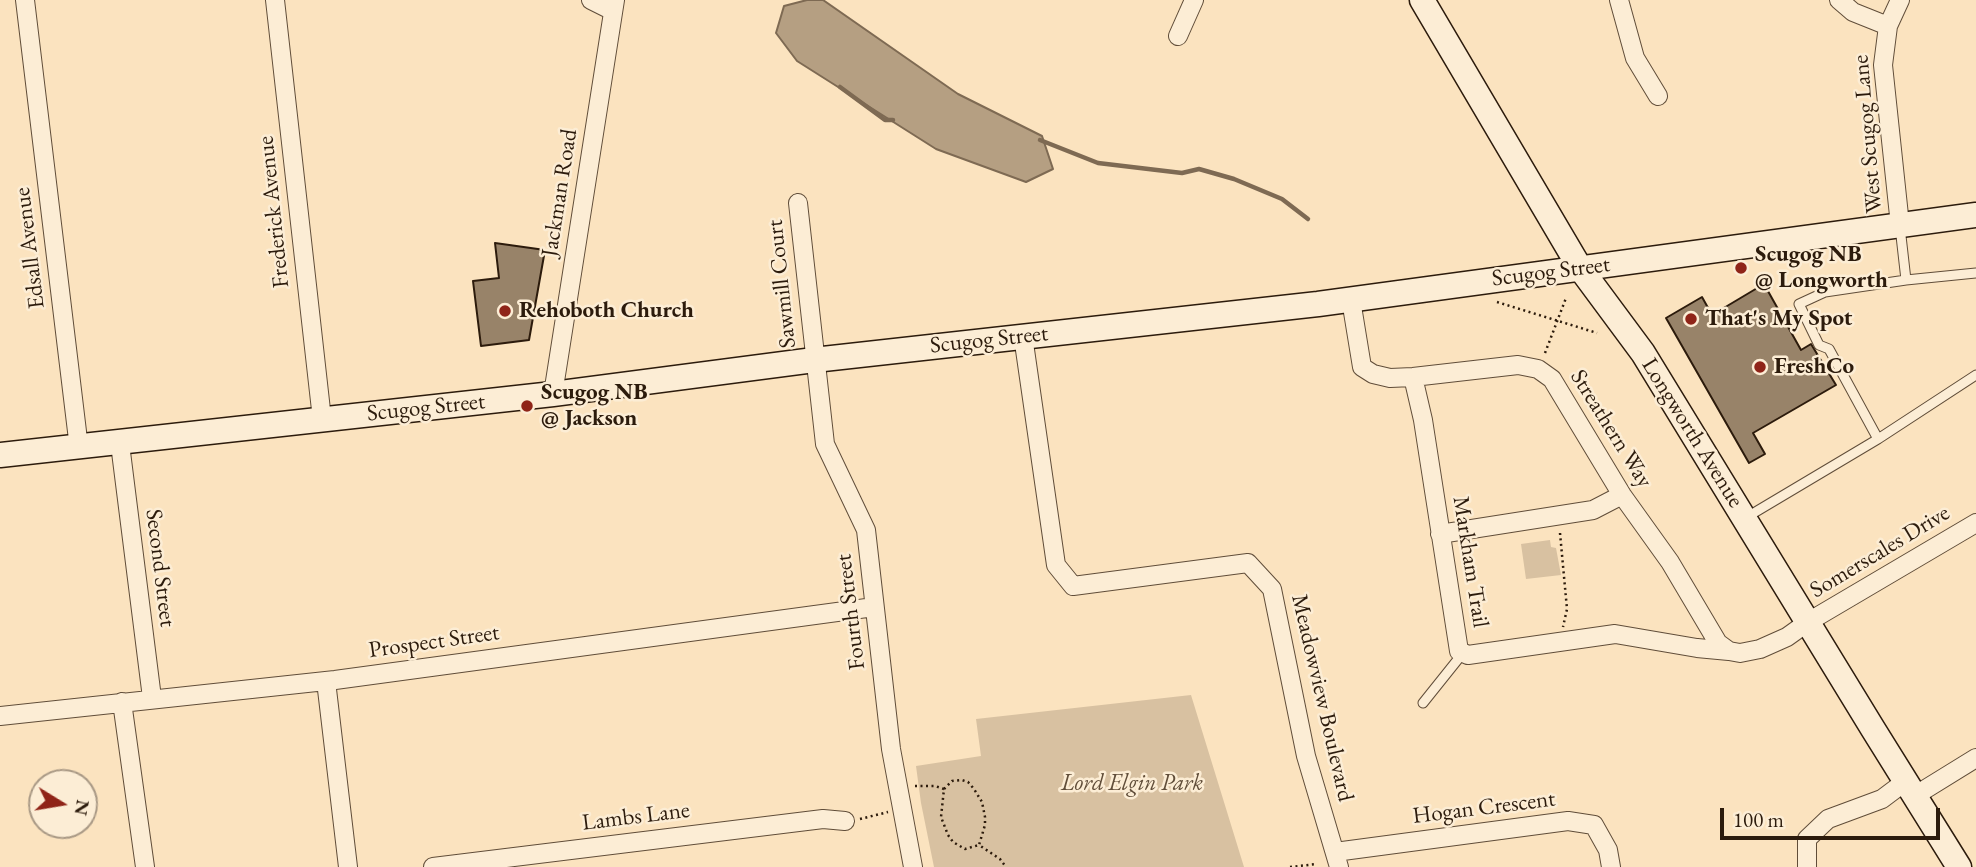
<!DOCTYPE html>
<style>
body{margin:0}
#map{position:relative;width:1976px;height:867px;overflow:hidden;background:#fbe3bf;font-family:"EB Garamond",serif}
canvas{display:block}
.north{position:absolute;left:28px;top:769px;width:70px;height:70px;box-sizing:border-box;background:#fcedd5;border:2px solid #a99985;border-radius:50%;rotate:101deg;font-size:19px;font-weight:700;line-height:28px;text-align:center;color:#2c1b0c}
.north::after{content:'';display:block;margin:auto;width:24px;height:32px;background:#8f2418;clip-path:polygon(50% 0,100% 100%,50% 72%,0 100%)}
.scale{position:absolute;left:1720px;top:808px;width:220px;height:32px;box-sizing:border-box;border:4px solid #2c1b0c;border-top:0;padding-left:9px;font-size:21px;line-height:24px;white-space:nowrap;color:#2c1b0c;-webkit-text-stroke:5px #fcedd5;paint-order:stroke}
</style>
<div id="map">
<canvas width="1976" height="867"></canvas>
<div class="north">N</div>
<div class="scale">100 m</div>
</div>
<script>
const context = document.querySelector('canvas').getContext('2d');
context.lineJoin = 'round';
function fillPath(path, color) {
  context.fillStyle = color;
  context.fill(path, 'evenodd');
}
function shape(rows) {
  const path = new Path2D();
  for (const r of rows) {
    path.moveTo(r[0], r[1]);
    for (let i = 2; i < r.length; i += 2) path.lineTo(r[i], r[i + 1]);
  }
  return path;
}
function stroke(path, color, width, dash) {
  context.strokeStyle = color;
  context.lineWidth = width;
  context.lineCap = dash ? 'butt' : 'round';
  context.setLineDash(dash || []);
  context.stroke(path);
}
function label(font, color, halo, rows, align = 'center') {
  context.font = font + ' "EB Garamond",serif';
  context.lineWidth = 5;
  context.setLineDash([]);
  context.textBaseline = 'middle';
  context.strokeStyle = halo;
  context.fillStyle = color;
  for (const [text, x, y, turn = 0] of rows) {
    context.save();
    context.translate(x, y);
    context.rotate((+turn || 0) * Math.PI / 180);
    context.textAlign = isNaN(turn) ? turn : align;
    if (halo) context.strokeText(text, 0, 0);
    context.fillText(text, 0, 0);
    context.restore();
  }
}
fillPath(shape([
 [1550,540,1551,547,1556,548,1561,575,1526,579,1521,544],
 [1191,695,1244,867,934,867,921,803,916,766,981,756,976,719]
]), '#d8c1a1');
const water = shape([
 [807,0,823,0,958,94,1042,136,1053,169,1026,182,936,149,797,61,776,33,784,6,807,0]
]);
fillPath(water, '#b59f82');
stroke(water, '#7e6a53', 2);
stroke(shape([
 [840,87,885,120,893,120],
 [1040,140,1098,163,1182,173,1199,169,1234,179,1282,199,1308,219]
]), '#7e6a53', 4.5);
const building = shape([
 [495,243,545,250,529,340,481,346,473,281,499,278,495,243],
 [1764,284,1801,350,1811,344,1836,385,1753,433,1765,454,1749,463,1666,318,1702,297,1712,315,1764,284]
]);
fillPath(building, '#988369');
stroke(building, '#2c1b0c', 2);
const lane = shape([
 [1906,280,1976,273],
 [1878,439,1976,375],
 [1747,517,1878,439,1829,349,1819,345,1799,304,1825,292,1906,280,1900,227],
 [1423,703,1463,653]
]);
const street = shape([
 [25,0,79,448],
 [275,0,322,419],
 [591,0,613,11],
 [1619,0,1635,58,1658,96],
 [1839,0,1853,12,1888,26],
 [1178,36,1194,0],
 [798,203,825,444,866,530,891,749,913,867],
 [1900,225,1883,65,1888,26,1900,0],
 [1351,300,1362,367,1373,374,1390,378,1413,377,1518,365,1538,369,1552,379,1622,495,1670,562,1718,643,1729,651,1740,653,1760,649,1787,637,1808,622,1976,523],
 [1023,336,1056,565,1073,586,1248,563,1272,589,1306,756,1339,867],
 [1413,377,1423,420,1459,651,1468,655,1615,634,1697,648,1729,651],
 [553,394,615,0],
 [120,444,152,698],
 [1440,534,1593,510,1622,495],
 [326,681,348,867],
 [122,702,145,867],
 [0,716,335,680,874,607],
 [1916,795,1976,758],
 [1335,852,1568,821,1594,825,1608,850,1611,867],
 [433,867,823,819,845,821],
 [1807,867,1807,839,1828,819,1882,799,1906,781]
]);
const secondary = shape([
 [1422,0,1580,268,1643,353,1873,729,1959,867],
 [0,455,553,394,814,360,1318,304,1976,215]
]);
stroke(lane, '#604d39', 11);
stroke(street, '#604d39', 20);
stroke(secondary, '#2c1b0c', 27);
stroke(shape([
 [1497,302,1597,333],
 [1545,353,1566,298],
 [1560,533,1567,609,1563,627],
 [915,786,935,786,944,789,941,817,948,835,953,842,965,849,979,845],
 [944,789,952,781,962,780,968,782,974,789,982,802,985,817,985,825,979,845,1000,859,1006,867],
 [860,819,888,812],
 [1290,867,1317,864]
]), '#2c1b0c', 2.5, [2, 3.5]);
stroke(lane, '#fcedd5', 9);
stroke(street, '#fcedd5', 18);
stroke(secondary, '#fcedd5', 24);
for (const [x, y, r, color] of [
 [1741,268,7,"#8f2418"],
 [505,311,7,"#8f2418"],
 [1691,319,7,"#8f2418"],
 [1760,367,7,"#8f2418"],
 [527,406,7,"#8f2418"]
]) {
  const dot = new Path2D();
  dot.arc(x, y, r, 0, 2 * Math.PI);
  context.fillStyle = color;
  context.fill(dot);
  stroke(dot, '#fcedd5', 2.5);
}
label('23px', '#2c1b0c', '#fcedd5', [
 ["West Scugog Lane",1868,134,-95],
 ["Jackman Road",560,193,-81],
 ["Frederick Avenue",274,212,-96],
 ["Edsall Avenue",30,248,-97],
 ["Scugog Street",1551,272,-7],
 ["Sawmill Court",782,284,-96],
 ["Scugog Street",989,340,-6],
 ["Scugog Street",426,408,-6],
 ["Streathern Way",1611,429,58],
 ["Longworth Avenue",1692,433,58],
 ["Somerscales Drive",1880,552,-31],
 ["Markham Trail",1470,562,81],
 ["Second Street",160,568,83],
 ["Fourth Street",851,612,-97],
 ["Prospect Street",434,642,-8],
 ["Meadowview Boulevard",1322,698,77],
 ["Hogan Crescent",1484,808,-7],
 ["Lambs Lane",636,817,-7]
]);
label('bold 23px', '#2c1b0c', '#fcedd5', [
 ["Scugog NB",1755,255],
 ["@ Longworth",1755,281],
 ["Rehoboth Church",519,311],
 ["That's My Spot",1705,319],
 ["FreshCo",1774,367],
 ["Scugog NB",541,393],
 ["@ Jackson",541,419]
], 'left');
label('italic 23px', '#604d39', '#fcedd5', [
 ["Lord Elgin Park",1132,784]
]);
</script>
